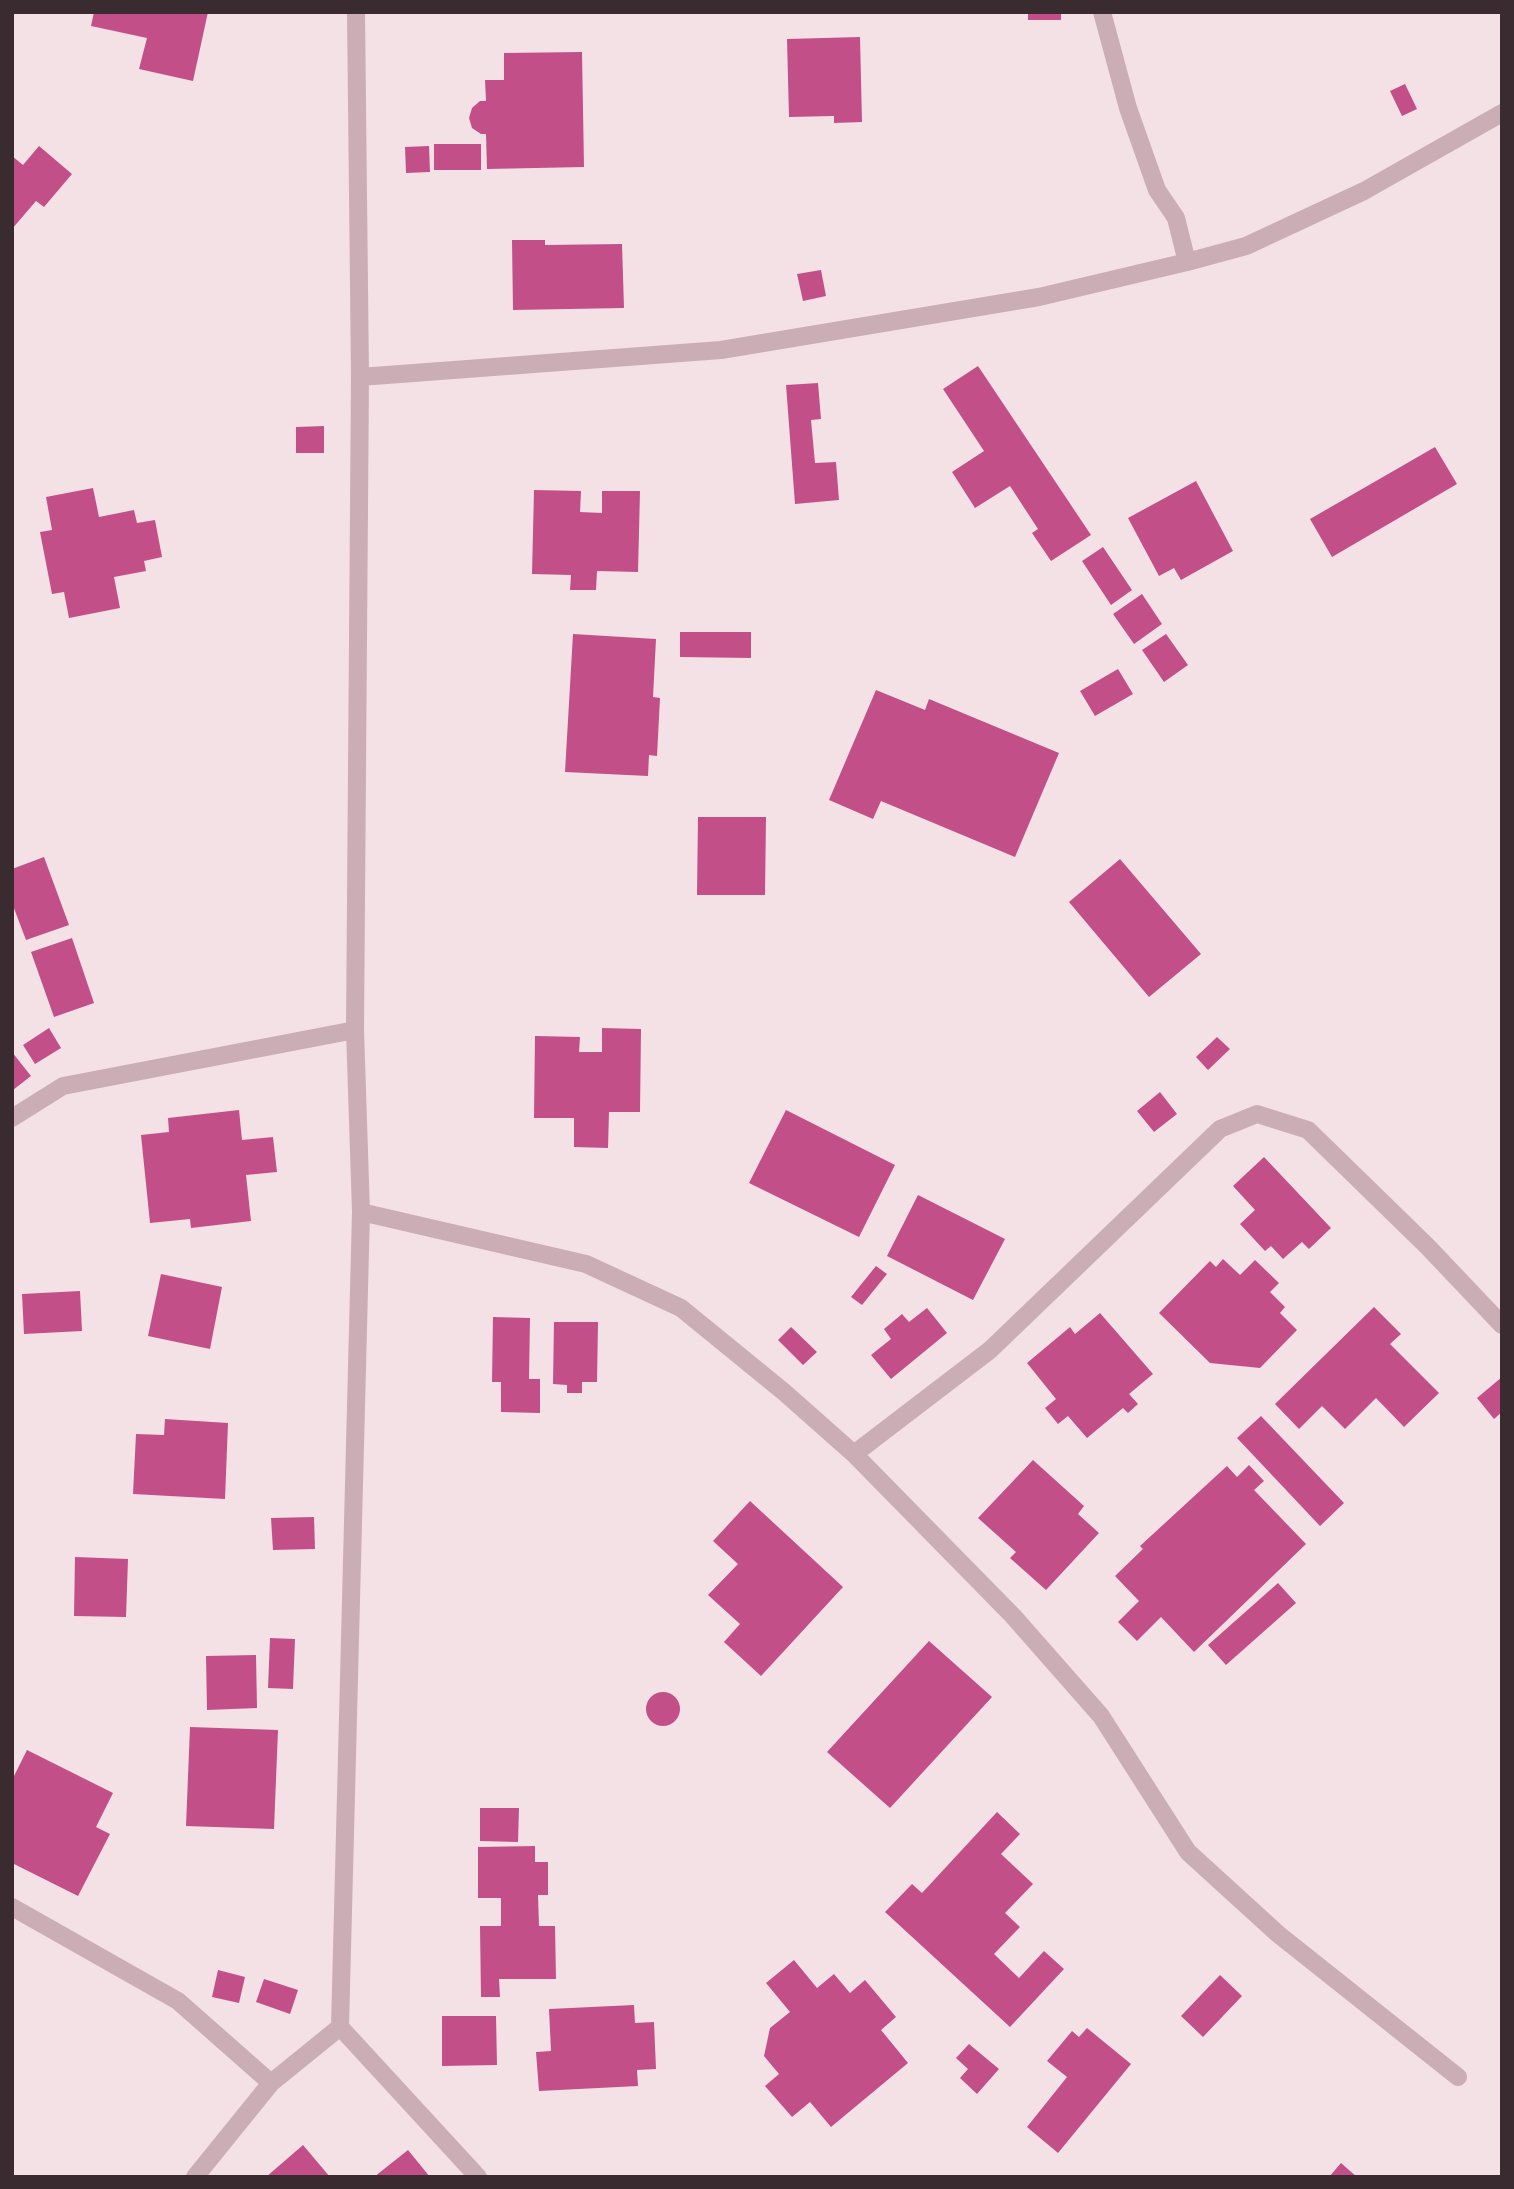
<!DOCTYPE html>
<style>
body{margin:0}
#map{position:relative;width:1514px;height:2189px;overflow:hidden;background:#f3e1e5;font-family:Mulish,sans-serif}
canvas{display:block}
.frame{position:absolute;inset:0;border:14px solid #3a2b31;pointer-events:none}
</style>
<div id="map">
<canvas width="1514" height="2189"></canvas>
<div class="frame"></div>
</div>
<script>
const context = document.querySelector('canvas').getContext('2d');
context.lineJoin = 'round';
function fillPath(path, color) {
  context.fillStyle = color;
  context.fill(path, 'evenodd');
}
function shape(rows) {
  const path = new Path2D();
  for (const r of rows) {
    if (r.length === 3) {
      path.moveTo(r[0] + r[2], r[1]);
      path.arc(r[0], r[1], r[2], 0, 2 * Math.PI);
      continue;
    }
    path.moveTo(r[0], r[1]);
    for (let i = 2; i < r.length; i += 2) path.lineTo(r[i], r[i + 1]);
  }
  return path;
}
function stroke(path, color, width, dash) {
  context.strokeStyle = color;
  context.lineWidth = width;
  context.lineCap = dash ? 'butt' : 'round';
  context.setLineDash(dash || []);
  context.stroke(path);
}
fillPath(shape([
 [94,12,208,12,193,81,139,69,147,38,91,26],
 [1028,12,1061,12,1061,20,1028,20],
 [860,37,862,122,834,123,834,116,789,117,787,39],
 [582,52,584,167,487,169,486,134,481,134,472,128,469,118,472,108,480,101,486,101,485,80,504,80,504,53],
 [1405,84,1417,109,1402,116,1390,91],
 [434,144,481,144,481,170,434,170],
 [39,146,72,174,44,207,36,201,12,229,12,156,23,165],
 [429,146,430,172,406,173,405,147],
 [512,240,545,240,545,245,622,244,624,308,513,310],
 [821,270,826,296,803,301,797,274],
 [978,366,1091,535,1051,561,1032,533,1038,529,1010,486,975,508,952,472,984,451,943,389],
 [818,383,821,419,811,420,815,463,836,462,839,500,795,504,786,385],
 [324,426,324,453,296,453,296,427],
 [1435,447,1457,484,1332,557,1310,519],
 [1196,481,1233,551,1181,580,1174,568,1159,576,1128,518],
 [93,488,99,517,134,510,137,523,155,520,162,557,144,561,146,571,114,577,120,608,69,618,64,592,52,594,40,532,52,530,46,497],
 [534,490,581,491,580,512,602,513,602,491,640,491,638,572,597,571,596,590,570,590,571,575,532,574],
 [1103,547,1132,590,1111,605,1082,561],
 [1142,594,1162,624,1134,644,1113,614],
 [680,632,751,632,751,658,680,657],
 [573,634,656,639,653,697,660,698,657,756,649,755,648,776,565,772],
 [1166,634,1188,665,1164,682,1142,650],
 [1118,669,1133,694,1095,716,1080,691],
 [876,690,925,710,929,699,1059,753,1015,857,881,801,873,819,829,800],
 [698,817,766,817,765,895,697,895],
 [44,857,69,925,26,940,12,903,12,869],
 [1120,859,1201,954,1149,997,1069,902],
 [72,938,94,1003,54,1017,31,952],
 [49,1028,61,1048,35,1064,23,1045],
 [602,1028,641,1029,640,1112,609,1112,608,1148,574,1147,574,1118,534,1118,535,1036,580,1037,579,1052,602,1052],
 [1217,1037,1230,1049,1208,1070,1196,1057],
 [12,1052,31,1076,13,1090,12,1088],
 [1160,1092,1177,1114,1154,1132,1137,1111],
 [239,1110,242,1140,273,1137,277,1172,246,1175,251,1221,191,1228,190,1219,150,1223,141,1135,169,1132,168,1118],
 [786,1110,895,1165,859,1237,749,1183],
 [1264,1157,1331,1228,1309,1249,1302,1242,1283,1259,1271,1246,1265,1251,1240,1224,1255,1210,1233,1186],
 [918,1195,1005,1239,973,1300,887,1256],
 [1223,1259,1240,1275,1255,1260,1279,1283,1270,1292,1285,1307,1280,1313,1297,1330,1260,1368,1210,1363,1159,1313,1210,1261,1216,1267],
 [876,1266,887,1274,862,1305,851,1297],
 [161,1274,222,1287,210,1349,148,1336],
 [80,1291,82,1331,24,1334,22,1294],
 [1374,1307,1401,1334,1390,1344,1439,1393,1404,1427,1376,1398,1345,1429,1322,1406,1299,1429,1275,1404],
 [927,1308,947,1333,891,1379,871,1355,891,1339,884,1329,902,1314,909,1322],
 [1100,1313,1153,1374,1129,1394,1138,1404,1128,1413,1123,1408,1087,1438,1068,1416,1058,1424,1045,1408,1056,1399,1027,1363,1070,1327,1075,1334],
 [493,1317,530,1318,529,1379,540,1379,540,1413,501,1412,501,1382,492,1382],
 [554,1322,598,1322,597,1382,582,1382,582,1393,567,1393,567,1385,553,1384],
 [791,1327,817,1352,803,1365,778,1340],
 [1502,1377,1502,1412,1494,1419,1477,1398],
 [1261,1416,1344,1503,1320,1526,1237,1438],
 [165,1419,228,1423,225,1499,133,1494,136,1434,164,1435],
 [1033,1460,1084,1506,1078,1514,1099,1533,1046,1590,1010,1558,1016,1552,978,1518],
 [1249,1465,1264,1481,1254,1490,1306,1544,1194,1652,1161,1617,1137,1641,1118,1622,1139,1601,1115,1576,1143,1549,1140,1546,1227,1466,1237,1477],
 [750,1501,843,1587,761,1676,724,1642,740,1624,708,1595,738,1564,713,1541],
 [314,1517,315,1549,273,1550,271,1518],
 [75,1557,128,1559,126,1617,74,1616],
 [1278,1583,1296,1603,1226,1665,1208,1645],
 [270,1638,295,1639,293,1689,268,1688],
 [929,1641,992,1697,890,1808,827,1752],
 [256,1655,257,1708,207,1710,206,1656],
 [663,1709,17],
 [190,1727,278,1730,274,1829,186,1826],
 [27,1750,113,1793,96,1827,110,1834,78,1896,12,1863,12,1780],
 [480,1808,519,1808,518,1842,480,1841],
 [997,1812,1020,1834,1001,1854,1033,1884,1005,1913,1020,1927,994,1954,1019,1978,1044,1951,1064,1969,1010,2027,885,1912,912,1884,922,1893],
 [535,1846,535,1862,548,1862,548,1895,538,1895,539,1926,555,1926,556,1979,499,1979,500,1997,481,1997,480,1926,501,1926,501,1898,478,1898,478,1847],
 [794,1960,817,1988,834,1974,850,1993,865,1980,896,2017,881,2030,908,2063,831,2127,810,2102,792,2117,765,2086,779,2074,764,2056,770,2028,790,2012,766,1983],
 [218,1970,245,1977,239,2003,212,1997],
 [1220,1975,1242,1996,1203,2037,1181,2016],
 [264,1979,298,1990,290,2014,256,2002],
 [634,2005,635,2023,654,2022,656,2069,637,2070,638,2086,539,2091,536,2052,551,2051,549,2009],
 [442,2016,496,2016,497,2065,442,2066],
 [1087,2028,1131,2064,1058,2153,1027,2127,1067,2077,1047,2061,1072,2031,1079,2037],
 [969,2044,999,2069,977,2094,960,2078,968,2069,956,2058],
 [303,2145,330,2177,266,2177],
 [408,2150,430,2177,374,2177],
 [1341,2163,1357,2177,1329,2177]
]), '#c34f89');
stroke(shape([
 [1102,12,1128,108,1157,190,1176,218,1187,262],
 [360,377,721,350,1039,297,1187,262,1246,246,1364,191,1502,113],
 [12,1118,63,1086,355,1030],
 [361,1212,586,1264,681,1308,784,1392,854,1454,1013,1616,1101,1716,1188,1852,1278,1934,1458,2077],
 [854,1454,990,1350,1220,1129,1257,1114,1308,1130,1428,1247,1502,1325],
 [12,1907,178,2001,271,2083,340,2027,361,1212,355,1030,360,377,356,12],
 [340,2027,478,2177],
 [195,2177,271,2083]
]), '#cbadb5', 18);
</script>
